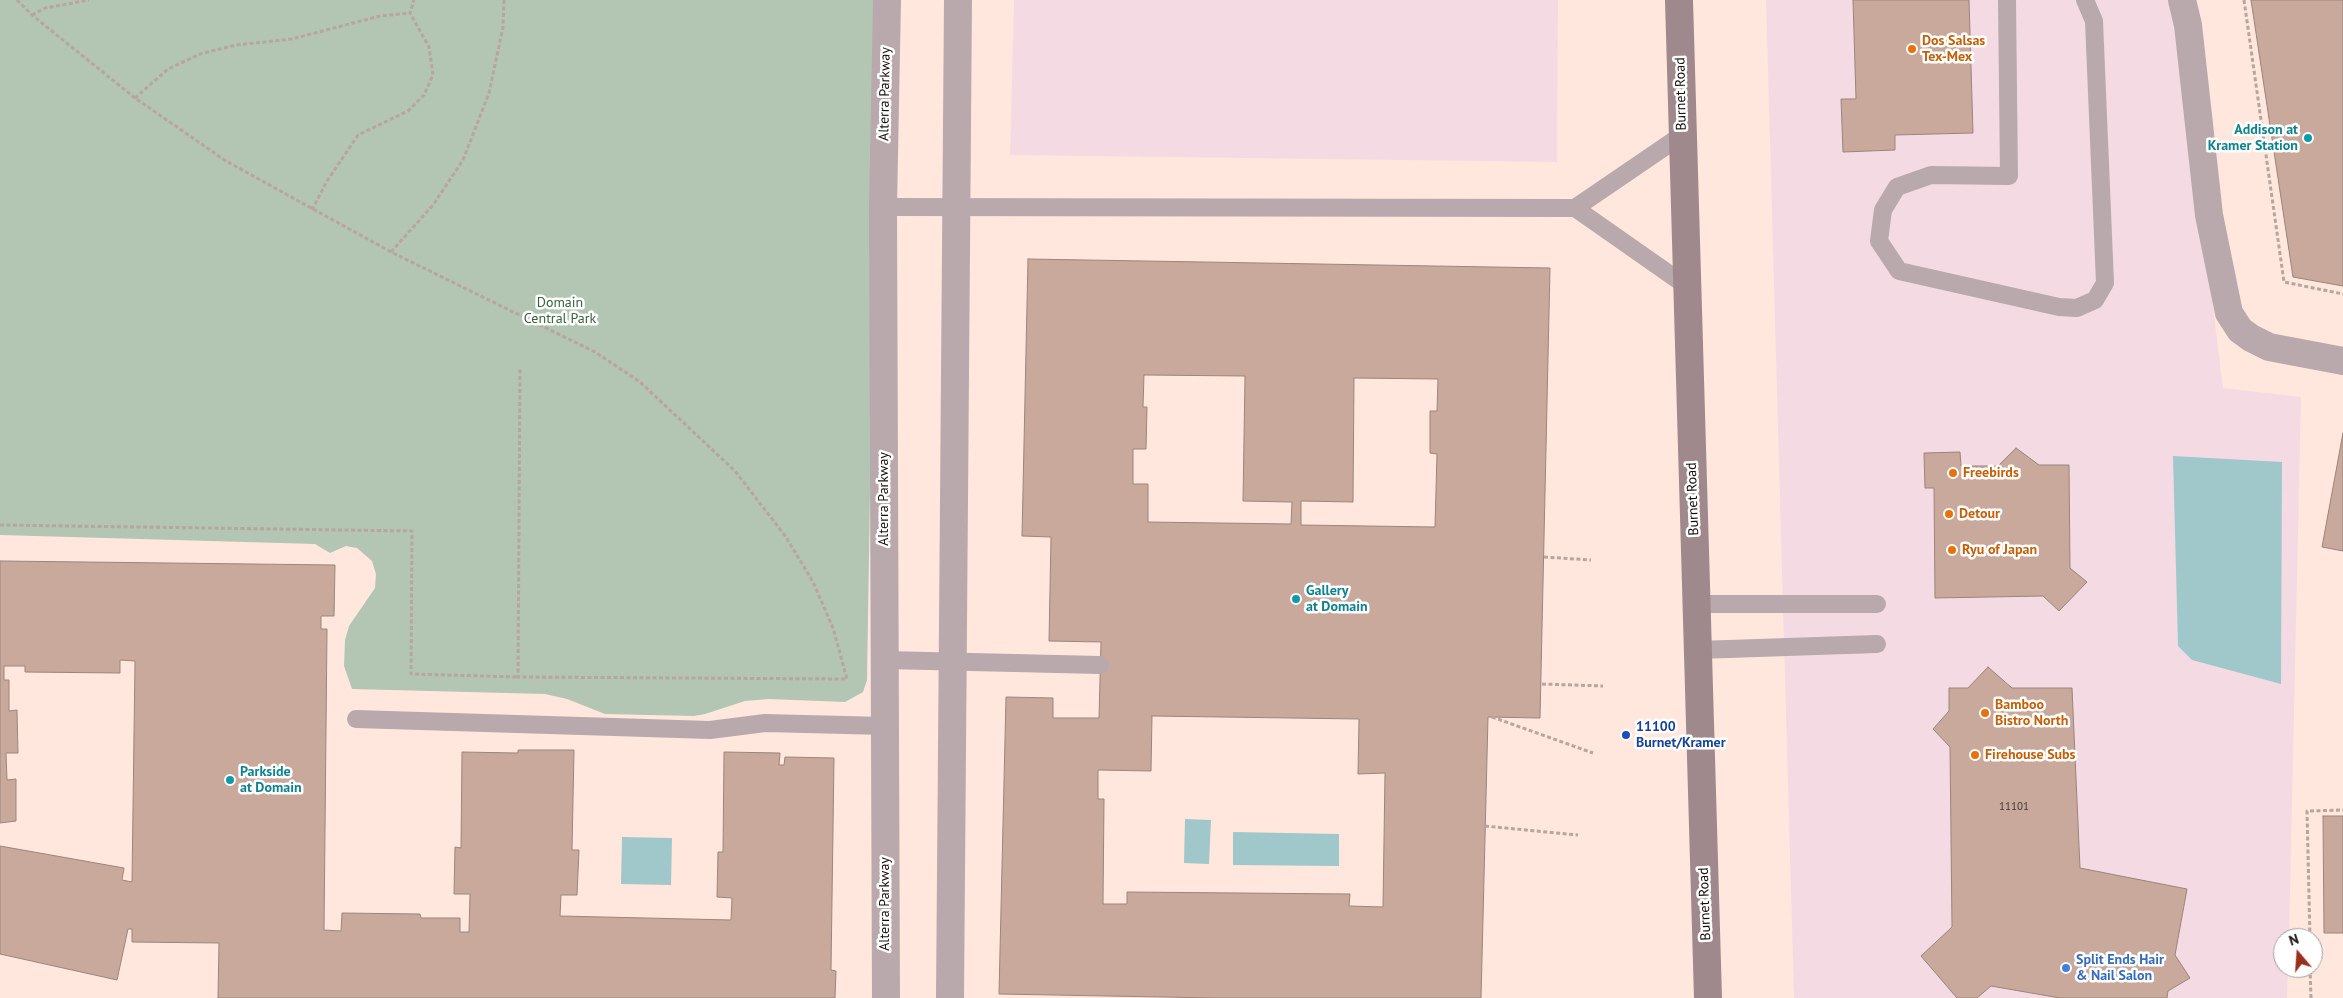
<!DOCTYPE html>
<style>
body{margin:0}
#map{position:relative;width:2343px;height:998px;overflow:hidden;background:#ffe7dd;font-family:"PT Sans",sans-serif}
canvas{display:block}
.north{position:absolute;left:2273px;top:928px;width:50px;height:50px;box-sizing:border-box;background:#fff;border:1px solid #a29f9d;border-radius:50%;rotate:342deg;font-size:14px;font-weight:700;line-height:20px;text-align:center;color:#160e0b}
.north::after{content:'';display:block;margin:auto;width:18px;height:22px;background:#99301b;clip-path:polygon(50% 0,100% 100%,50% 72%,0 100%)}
</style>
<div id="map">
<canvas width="2343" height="998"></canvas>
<div class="north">N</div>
</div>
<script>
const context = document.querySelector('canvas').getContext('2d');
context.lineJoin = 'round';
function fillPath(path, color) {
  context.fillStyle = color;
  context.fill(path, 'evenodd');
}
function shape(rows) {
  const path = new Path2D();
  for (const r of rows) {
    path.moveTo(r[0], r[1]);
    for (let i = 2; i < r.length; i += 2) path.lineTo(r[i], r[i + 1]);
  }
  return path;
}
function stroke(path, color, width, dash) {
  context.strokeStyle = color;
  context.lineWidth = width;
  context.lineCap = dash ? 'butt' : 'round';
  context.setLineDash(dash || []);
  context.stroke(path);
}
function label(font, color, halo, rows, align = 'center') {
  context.font = font + ' "PT Sans",sans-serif';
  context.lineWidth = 5;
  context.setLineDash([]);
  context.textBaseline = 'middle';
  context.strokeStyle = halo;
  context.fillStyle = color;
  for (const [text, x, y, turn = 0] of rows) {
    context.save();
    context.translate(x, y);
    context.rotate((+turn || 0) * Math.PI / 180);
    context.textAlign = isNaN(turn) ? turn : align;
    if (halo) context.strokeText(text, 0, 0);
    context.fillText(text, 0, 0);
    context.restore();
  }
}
fillPath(shape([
 [1014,0,1558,0,1557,162,1010,155],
 [1766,0,2175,0,2223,388,2301,397,2289,938,2283,938,2283,968,2288,968,2287,998,1794,998]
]), '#f4dbe3');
fillPath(shape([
 [0,0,878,0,867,680,863,692,845,702,769,699,745,701,705,714,694,716,605,714,567,699,545,694,352,689,344,666,345,640,349,626,375,588,376,574,372,561,357,548,346,546,330,553,315,544,0,535]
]), '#b3c6b3');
fillPath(shape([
 [2173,456,2282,462,2281,684,2192,660,2178,646],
 [1185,819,1211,820,1209,864,1184,863],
 [1233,832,1339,834,1339,866,1233,865],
 [622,837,672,838,671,885,621,884]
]), '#a0c7ca');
const building = shape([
 [1853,0,1969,0,1973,133,1895,135,1895,150,1843,152,1841,99,1856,99,1853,0],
 [2251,0,2343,0,2343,286,2293,277,2251,0],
 [1028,259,1550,268,1540,718,1488,717,1481,998,1216,998,999,994,1006,697,1053,698,1053,718,1099,718,1101,642,1049,641,1051,537,1022,536,1028,259],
 [1144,375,1245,376,1243,501,1292,502,1291,524,1148,522,1148,484,1133,484,1133,449,1146,449,1147,407,1143,407,1144,375],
 [1354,378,1438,379,1437,411,1430,411,1430,453,1437,454,1435,527,1301,525,1301,501,1353,502,1354,378],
 [1152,716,1359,719,1358,774,1385,773,1383,907,1349,906,1350,894,1127,892,1127,904,1103,904,1104,799,1098,799,1098,770,1151,771,1152,716],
 [2343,433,2343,551,2322,547,2343,433],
 [2016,448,2039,465,2069,465,2070,568,2087,582,2059,611,2043,596,1935,598,1934,488,1925,488,1924,453,1960,452,1961,466,1998,466,2016,448],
 [0,561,335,565,334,616,321,616,321,629,327,629,324,930,341,931,342,913,420,914,421,918,460,918,460,932,469,932,470,894,454,894,455,847,461,848,462,752,518,753,518,750,574,750,572,850,579,850,577,895,561,895,560,916,731,920,732,898,717,897,718,852,723,852,724,752,780,753,779,765,784,765,785,757,834,758,831,970,836,971,835,998,218,998,219,943,132,942,132,929,128,929,117,980,0,954,0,846,124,868,122,880,132,882,135,661,120,660,120,673,25,672,25,666,4,666,4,680,9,680,9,711,17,710,18,753,6,753,7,780,16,779,16,821,0,823,0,561],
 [1988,667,2012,688,2072,688,2080,868,2187,889,2175,955,2190,978,2168,991,2167,998,2060,998,1991,986,1977,998,1957,998,1921,956,1952,927,1950,747,1933,729,1949,711,1949,688,1968,688,1988,667],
 [2323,816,2343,816,2343,933,2324,933,2323,816]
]);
fillPath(building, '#c8a99c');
stroke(building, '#9b857c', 1);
stroke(shape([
 [17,0,32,15,135,98,226,161,391,252,595,352,640,382,735,471,786,537,813,582,833,628,847,679,518,677,520,369],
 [2244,0,2284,282,2343,294],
 [32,15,45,8,89,0],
 [135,98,168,69,200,54,236,45,292,39,380,16,410,13],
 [312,210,327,181,358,135,408,111,424,95,433,75,429,47,410,13,414,0],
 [391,252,433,205,463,160,489,93,503,27,504,0],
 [0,525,412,531,411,674,518,677],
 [1544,557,1591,560],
 [1542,684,1603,686],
 [1492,717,1593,753],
 [1485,826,1578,835],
 [2310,938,2307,811,2343,810],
 [2310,968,2311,998]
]), '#b8a59d', 3, [4, 2.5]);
stroke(shape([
 [2007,0,2009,176,1931,175,1897,187,1883,210,1879,241,1899,271,2059,307,2077,308,2095,300,2105,283,2094,21,2085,0],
 [883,207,1575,208,1685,285],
 [1575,208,1682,135],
 [1697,604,1877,604],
 [1698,650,1877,644],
 [885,660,1100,665],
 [356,719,710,730,765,723,885,726]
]), '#b9a9ac', 18);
stroke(shape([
 [2182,0,2188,25,2209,215,2229,313,2240,330,2251,338,2269,347,2343,361],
 [886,998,883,207,887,0],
 [950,998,958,0]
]), '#b9a9ac', 28);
stroke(shape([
 [1679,0,1708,998]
]), '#9f898d', 28);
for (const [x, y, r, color] of [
 [1912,49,5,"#e8710a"],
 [2308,138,5,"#0f9aa8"],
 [1953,473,5,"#e8710a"],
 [1949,514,5,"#e8710a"],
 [1952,550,5,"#e8710a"],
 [1296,599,5,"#0f9aa8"],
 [1985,713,5,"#e8710a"],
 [1626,735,5,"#1a4fb4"],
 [1975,755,5,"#e8710a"],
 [230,780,5,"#0f9aa8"],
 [2066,968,5,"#3f7fe0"]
]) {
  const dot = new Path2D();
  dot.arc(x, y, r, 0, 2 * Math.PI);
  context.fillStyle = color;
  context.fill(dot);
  stroke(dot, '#fff', 2);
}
label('11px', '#42352f', null, [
 ["11101",2014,807]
]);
label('bold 14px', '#c56008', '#fff', [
 ["Dos Salsas",1922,41],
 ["Tex-Mex",1922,57],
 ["Freebirds",1963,473],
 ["Detour",1959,514],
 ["Ryu of Japan",1962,550],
 ["Bamboo",1995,705],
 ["Bistro North",1995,721],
 ["Firehouse Subs",1985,755]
], 'left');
label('14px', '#160e0b', '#fff', [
 ["Alterra Parkway",885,94,-89],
 ["Burnet Road",1681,94,-91],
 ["Alterra Parkway",884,499,-90],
 ["Burnet Road",1693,499,-92],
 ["Alterra Parkway",885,904,-90],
 ["Burnet Road",1705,904,-92]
]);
label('bold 14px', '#0d838f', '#fff', [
 ["Addison at",2298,130,"right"],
 ["Kramer Station",2298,146,"right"],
 ["Gallery",1306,591],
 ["at Domain",1306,607],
 ["Parkside",240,772],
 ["at Domain",240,788]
], 'left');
label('14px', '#3a603d', '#fff', [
 ["Domain",560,303],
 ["Central Park",560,319]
]);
label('bold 14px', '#164399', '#fff', [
 ["11100",1636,727],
 ["Burnet/Kramer",1636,743]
], 'left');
label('bold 14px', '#366cbe', '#fff', [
 ["Split Ends Hair",2076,960],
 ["& Nail Salon",2076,976]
], 'left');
</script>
